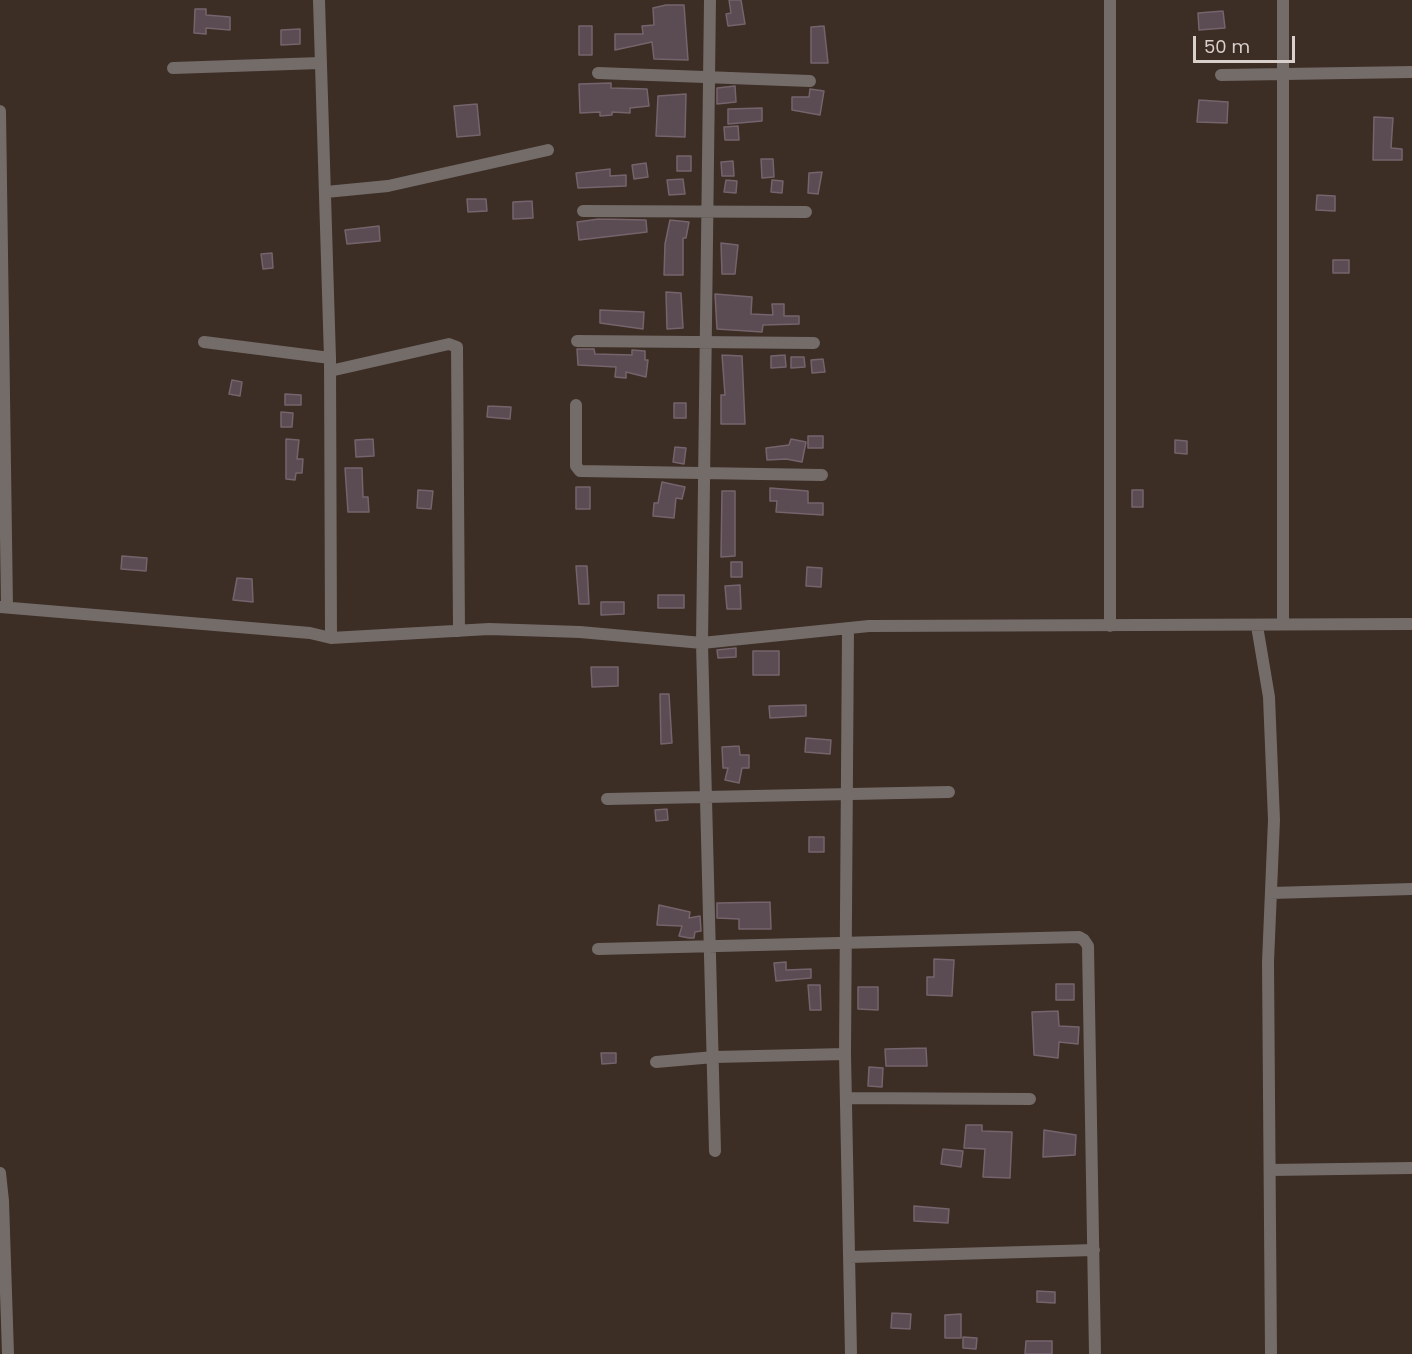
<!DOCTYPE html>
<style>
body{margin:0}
#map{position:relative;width:1412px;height:1354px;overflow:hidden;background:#3c2d25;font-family:Poppins,sans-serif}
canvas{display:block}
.scale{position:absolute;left:1193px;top:36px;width:102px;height:27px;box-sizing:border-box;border:3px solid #dad0cb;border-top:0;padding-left:8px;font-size:18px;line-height:21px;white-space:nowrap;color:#dad0cb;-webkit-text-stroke:4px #3c2d25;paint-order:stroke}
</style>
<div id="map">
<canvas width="1412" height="1354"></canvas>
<div class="scale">50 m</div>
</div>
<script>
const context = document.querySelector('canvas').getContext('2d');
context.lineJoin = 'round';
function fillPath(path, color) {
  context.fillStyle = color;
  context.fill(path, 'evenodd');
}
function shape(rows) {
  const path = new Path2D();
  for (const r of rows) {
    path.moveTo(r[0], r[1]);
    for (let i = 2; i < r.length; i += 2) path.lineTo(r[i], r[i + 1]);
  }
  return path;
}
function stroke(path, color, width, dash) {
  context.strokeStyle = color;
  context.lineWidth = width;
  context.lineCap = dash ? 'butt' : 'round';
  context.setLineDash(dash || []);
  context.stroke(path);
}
const building = shape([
 [729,0,741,0,745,24,728,26,726,14,731,13,729,0],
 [666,5,684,5,688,60,654,59,652,42,615,50,615,34,643,34,642,26,654,25,653,8,666,5],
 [195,9,206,9,206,15,230,17,230,30,206,28,206,34,194,33,195,9],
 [1223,11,1225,28,1199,30,1198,13,1223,11],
 [579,26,592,26,592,55,579,55,579,26],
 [824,26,828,63,811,63,811,27,824,26],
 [300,29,300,44,281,45,281,30,300,29],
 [611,83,611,88,647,89,649,106,630,108,630,113,612,112,612,115,600,116,600,112,580,113,579,84,611,83],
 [735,86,736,102,717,104,717,88,735,86],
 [810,89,824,91,820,115,792,110,792,97,809,97,810,89],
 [686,94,685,137,656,136,658,96,686,94],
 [1199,100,1228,102,1227,123,1197,122,1199,100],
 [477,104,480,135,457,137,454,106,477,104],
 [762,108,762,121,728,124,728,109,762,108],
 [1374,117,1393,118,1391,148,1402,149,1402,160,1373,160,1374,117],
 [738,126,739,140,725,140,724,127,738,126],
 [677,156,691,156,691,171,677,171,677,156],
 [761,159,773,159,774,177,762,178,761,159],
 [733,161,734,176,722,176,721,162,733,161],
 [646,163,648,177,634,179,632,165,646,163],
 [610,169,610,176,626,175,626,186,578,188,576,173,610,169],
 [822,172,818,194,808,193,809,173,822,172],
 [683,179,685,194,669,195,667,180,683,179],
 [726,180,737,181,736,193,724,192,726,180],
 [772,180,783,181,782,193,771,192,772,180],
 [1317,195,1335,196,1335,211,1316,210,1317,195],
 [467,199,486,199,487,211,468,212,467,199],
 [532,201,533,218,513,219,513,202,532,201],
 [599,219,646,220,647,232,579,240,577,222,599,219],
 [670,220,689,222,686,238,683,238,683,275,664,275,665,244,670,220],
 [379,226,380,241,347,244,345,230,379,226],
 [721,243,738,245,735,274,722,274,721,243],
 [272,253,273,268,263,269,261,254,272,253],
 [1333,260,1349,260,1349,273,1333,273,1333,260],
 [666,292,681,293,683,328,667,329,666,292],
 [715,294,752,297,751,314,773,315,772,304,784,304,784,316,799,316,799,324,763,325,762,332,717,329,715,294],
 [600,310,644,312,643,329,600,323,600,310],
 [577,349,594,349,595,354,632,355,632,350,645,351,645,360,648,360,646,377,626,372,626,378,615,377,616,367,578,365,577,349],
 [722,355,742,356,745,424,721,424,721,395,725,395,722,355],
 [785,355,786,367,771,368,771,356,785,355],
 [791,357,804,357,805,367,791,368,791,357],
 [823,359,825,372,812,373,811,360,823,359],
 [232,380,242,382,240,396,229,394,232,380],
 [285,394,301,395,301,405,285,405,285,394],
 [674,403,686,403,686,418,674,418,674,403],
 [488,406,511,407,510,419,487,417,488,406],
 [281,412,293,413,292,427,281,427,281,412],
 [808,436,823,436,823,448,808,448,808,436],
 [286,439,299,440,297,459,303,459,302,473,296,473,295,480,286,479,286,439],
 [373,439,374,456,356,457,355,440,373,439],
 [791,439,806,442,802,462,786,459,767,460,766,448,789,445,791,439],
 [1175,440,1187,441,1187,454,1175,453,1175,440],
 [675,447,686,448,684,464,673,462,675,447],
 [345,468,362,468,363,497,368,497,369,512,348,512,345,468],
 [662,482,685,487,682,499,676,498,674,518,653,516,654,503,658,503,662,482],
 [576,487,590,487,590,509,576,509,576,487],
 [770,488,808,491,808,503,823,503,823,515,776,512,777,501,770,501,770,488],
 [418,490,433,491,431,509,417,508,418,490],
 [1132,490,1143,490,1143,507,1132,507,1132,490],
 [722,491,735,491,735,556,721,557,722,491],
 [122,556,147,558,146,571,121,569,122,556],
 [731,562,742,562,742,577,731,577,731,562],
 [576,566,587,566,589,604,579,604,576,566],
 [807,567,822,568,821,587,806,586,807,567],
 [237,578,252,579,253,602,233,600,237,578],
 [740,585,741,609,727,609,725,586,740,585],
 [658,595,684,595,684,608,658,608,658,595],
 [601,602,624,602,624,614,601,615,601,602],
 [736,648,736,657,718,658,717,650,736,648],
 [753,651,779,651,779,675,753,675,753,651],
 [591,667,618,667,618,686,592,687,591,667],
 [660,694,669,694,672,743,661,744,660,694],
 [806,705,806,716,770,718,769,706,806,705],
 [806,738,831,740,830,754,805,752,806,738],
 [739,746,740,755,749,755,749,768,742,768,739,783,725,780,728,768,723,768,722,747,739,746],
 [667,809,668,820,656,821,655,810,667,809],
 [809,837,824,837,824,852,809,852,809,837],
 [770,902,771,929,739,929,739,919,717,918,717,903,770,902],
 [659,905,690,912,689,918,700,916,701,931,695,932,694,938,689,938,679,936,682,926,657,925,659,905],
 [934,959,954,960,952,996,927,995,927,977,934,977,934,959],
 [786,962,786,970,811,969,811,978,776,981,774,963,786,962],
 [1056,984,1074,984,1074,1000,1056,1000,1056,984],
 [808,985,820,985,821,1010,810,1010,808,985],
 [858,987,878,987,878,1010,858,1009,858,987],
 [1058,1011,1059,1026,1079,1027,1078,1044,1059,1042,1058,1058,1034,1055,1032,1012,1058,1011],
 [926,1048,927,1066,886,1066,885,1049,926,1048],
 [601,1053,616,1053,616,1063,602,1064,601,1053],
 [869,1067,883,1068,882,1087,868,1086,869,1067],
 [966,1125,982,1125,982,1131,1012,1132,1010,1178,983,1177,985,1149,964,1148,966,1125],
 [1044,1130,1076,1135,1075,1155,1043,1157,1044,1130],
 [943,1149,963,1151,961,1167,941,1164,943,1149],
 [914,1206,949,1209,948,1223,914,1221,914,1206],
 [1037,1291,1055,1292,1055,1303,1037,1302,1037,1291],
 [892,1313,911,1314,910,1329,891,1328,892,1313],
 [961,1314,961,1338,945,1338,945,1315,961,1314],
 [963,1337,977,1338,976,1349,963,1348,963,1337],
 [1026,1341,1052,1341,1052,1354,1025,1354,1026,1341]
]);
fillPath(building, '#5b4b53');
stroke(building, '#75646c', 1.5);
stroke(shape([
 [319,0,330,358,331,638],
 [710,0,702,643,715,1151],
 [173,68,320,63],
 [598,73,810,81],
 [1221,75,1412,72],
 [0,111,7,607],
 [326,192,388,186,548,150],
 [583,211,806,212],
 [577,341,814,343],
 [204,342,330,358],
 [330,371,449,344,457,347,459,631],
 [576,405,576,466,580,471,822,475],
 [0,607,310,633,331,638,489,629,580,632,702,643,869,626,1412,624],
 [1283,624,1283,0],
 [1110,626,1110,0],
 [1257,626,1269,697,1274,820,1268,962,1271,1354],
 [848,629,845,1054,851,1354],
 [607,799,949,792],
 [1271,893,1412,889],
 [598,949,1079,937,1084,940,1088,946,1095,1354],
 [656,1062,714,1057,845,1054],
 [847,1098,1030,1099],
 [1270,1170,1412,1168],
 [0,1173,3,1201,8,1354],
 [849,1257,1094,1250]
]), '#746c69', 12);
</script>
